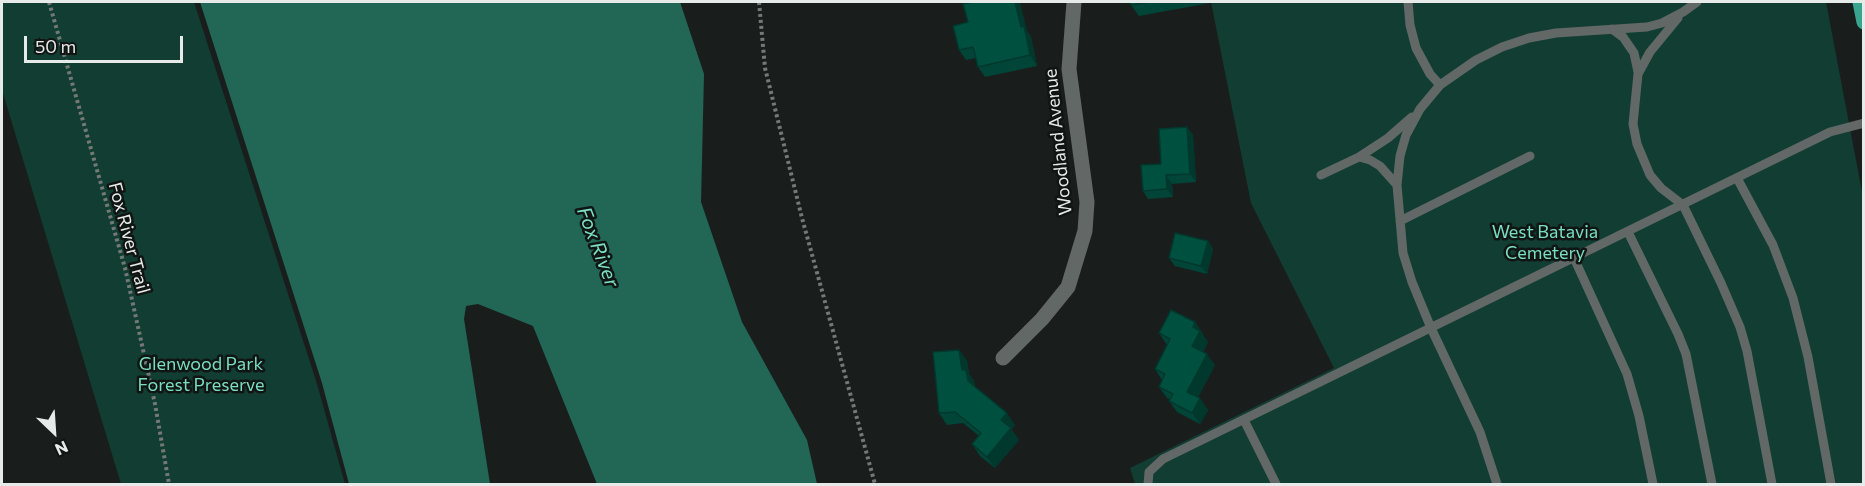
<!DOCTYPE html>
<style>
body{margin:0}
#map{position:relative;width:1865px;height:486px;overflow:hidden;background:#191e1c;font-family:Commissioner,sans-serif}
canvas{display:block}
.frame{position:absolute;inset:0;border:3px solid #e6eae9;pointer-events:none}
.north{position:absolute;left:24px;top:402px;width:60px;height:60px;-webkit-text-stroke:4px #101513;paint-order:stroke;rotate:155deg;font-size:16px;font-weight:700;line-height:24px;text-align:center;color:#e6eae9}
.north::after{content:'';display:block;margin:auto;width:21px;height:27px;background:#e6eae9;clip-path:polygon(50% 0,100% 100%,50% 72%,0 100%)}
.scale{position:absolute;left:24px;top:36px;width:159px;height:27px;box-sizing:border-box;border:3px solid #e6eae9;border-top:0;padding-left:8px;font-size:18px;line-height:21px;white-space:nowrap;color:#e6eae9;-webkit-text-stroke:4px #101513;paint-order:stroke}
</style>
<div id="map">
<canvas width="1865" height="486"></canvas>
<div class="frame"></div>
<div class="north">N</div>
<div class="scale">50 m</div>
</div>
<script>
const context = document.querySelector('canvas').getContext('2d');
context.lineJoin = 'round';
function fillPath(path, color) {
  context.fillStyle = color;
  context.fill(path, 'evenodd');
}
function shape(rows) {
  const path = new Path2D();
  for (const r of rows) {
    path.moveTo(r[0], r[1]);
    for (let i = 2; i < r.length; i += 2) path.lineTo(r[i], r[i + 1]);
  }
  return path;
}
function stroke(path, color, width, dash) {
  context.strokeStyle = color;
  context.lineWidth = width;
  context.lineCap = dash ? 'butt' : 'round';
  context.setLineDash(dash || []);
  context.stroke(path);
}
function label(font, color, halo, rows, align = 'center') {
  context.font = font + ' Commissioner,sans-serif';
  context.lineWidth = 5;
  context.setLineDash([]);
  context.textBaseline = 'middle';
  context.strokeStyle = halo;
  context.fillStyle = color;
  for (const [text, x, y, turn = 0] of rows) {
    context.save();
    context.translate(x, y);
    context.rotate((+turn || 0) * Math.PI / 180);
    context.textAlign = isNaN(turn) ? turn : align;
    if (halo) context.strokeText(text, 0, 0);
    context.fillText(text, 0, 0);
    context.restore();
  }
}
fillPath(shape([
 [2,2,194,2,317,384,345,484,121,484,2,90],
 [1211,2,1826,2,1863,197,1863,484,1135,484,1130,468,1334,368,1251,203]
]), '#123d32');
fillPath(shape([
 [200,2,680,2,704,74,701,202,742,322,807,440,817,484,597,484,533,326,478,304,466,306,464,319,490,484,349,484,322,383]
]), '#226756');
stroke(shape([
 [49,2,125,268,155,404,169,484],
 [759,2,765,68,802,218,875,484]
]), '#747977', 4, [3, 3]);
stroke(shape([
 [1408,2,1410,25,1416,48,1430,74,1440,85],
 [1678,18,1650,52,1638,74,1633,124,1637,144,1650,175,1661,188,1683,205,1721,283,1740,327,1747,351,1772,484],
 [1612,29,1623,37,1634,53,1638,72],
 [1359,157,1370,160,1380,166,1397,185],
 [1321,175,1359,157,1388,138,1412,117],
 [1737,178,1773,245,1793,298,1808,357,1831,484],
 [1400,221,1530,156],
 [1628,232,1678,334,1686,354,1712,484],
 [1574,258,1627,374,1639,416,1653,484],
 [1244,420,1276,484],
 [1148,484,1149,472,1163,459,1830,132,1864,123],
 [1497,484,1480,432,1431,328,1412,282,1403,253,1397,185,1400,156,1406,135,1420,109,1440,85,1476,60,1502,47,1529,38,1556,33,1647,27,1662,23,1683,12,1697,2]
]), '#626866', 9);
stroke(shape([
 [1003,358,1042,319,1068,287,1085,231,1087,202,1069,69,1074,2]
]), '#626866', 15);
stroke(shape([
 [1860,2,1864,22]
]), '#3aa58e', 15);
fillPath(shape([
 [1130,2,1210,2,1210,3,1139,16,1131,5],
 [968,22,1027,31,1031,37,1037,66,985,77,978,67,976,58,966,60,959,50],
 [1187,127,1193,135,1196,182,1172,184,1173,197,1148,199,1143,191],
 [1208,241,1213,249,1207,274,1175,266,1169,258],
 [1195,322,1203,334,1203,335,1208,342,1203,352,1215,365,1198,397,1208,410,1200,424,1177,412,1169,401,1170,399,1167,398,1159,387,1162,380,1155,369,1167,345,1159,333],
 [959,350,967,361,969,374,974,381,975,387,1015,425,1011,429,1019,440,995,468,980,456,972,444,979,436,963,423,947,425,939,413]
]), '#004537');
fillPath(shape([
 [1015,2,1020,2,1027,31,1031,37,1037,66,1030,55,1021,27],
 [1187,127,1193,135,1196,182,1190,174],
 [1166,175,1172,184,1173,197,1167,189],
 [1208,241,1213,249,1207,274,1201,266],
 [1195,322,1203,334,1203,335,1208,342,1200,358,1192,346,1193,327],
 [959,350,967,361,969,374,974,381,976,393,962,370],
 [1207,354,1215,365,1195,403,1187,392],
 [1200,398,1208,410,1200,424,1192,413],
 [1007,413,1015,425,1011,429,1019,440,995,468,987,457,1001,420]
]), '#00382d');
const building = shape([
 [973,2,1015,2,1021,27,1024,26,1030,55,978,67,973,47,959,50,953,26,968,22,963,4,973,2],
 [1130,2,1150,2,1131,5,1130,2],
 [1187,127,1190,174,1166,175,1167,189,1143,191,1141,165,1161,164,1159,129,1187,127],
 [1175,233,1208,241,1201,266,1169,258,1175,233],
 [1171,310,1195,322,1193,327,1200,331,1192,346,1207,354,1187,392,1200,398,1192,413,1169,401,1173,394,1159,387,1165,374,1155,369,1170,339,1159,333,1171,310],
 [959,350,962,370,966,370,968,381,1007,413,1001,420,1011,428,987,457,972,444,981,433,955,412,939,413,933,352,959,350]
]);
fillPath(building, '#005040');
stroke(building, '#00382d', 1.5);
label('18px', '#e6eae9', '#101513', [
 ["Woodland Avenue",1058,142,-96],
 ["Fox River Trail",129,238,75]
]);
label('18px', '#78ddc1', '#101513', [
 ["West Batavia",1545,232],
 ["Cemetery",1545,253],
 ["Glenwood Park",201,364],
 ["Forest Preserve",201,385]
]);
label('italic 20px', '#7ae0c3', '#101513', [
 ["Fox River",598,247,69]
]);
</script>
